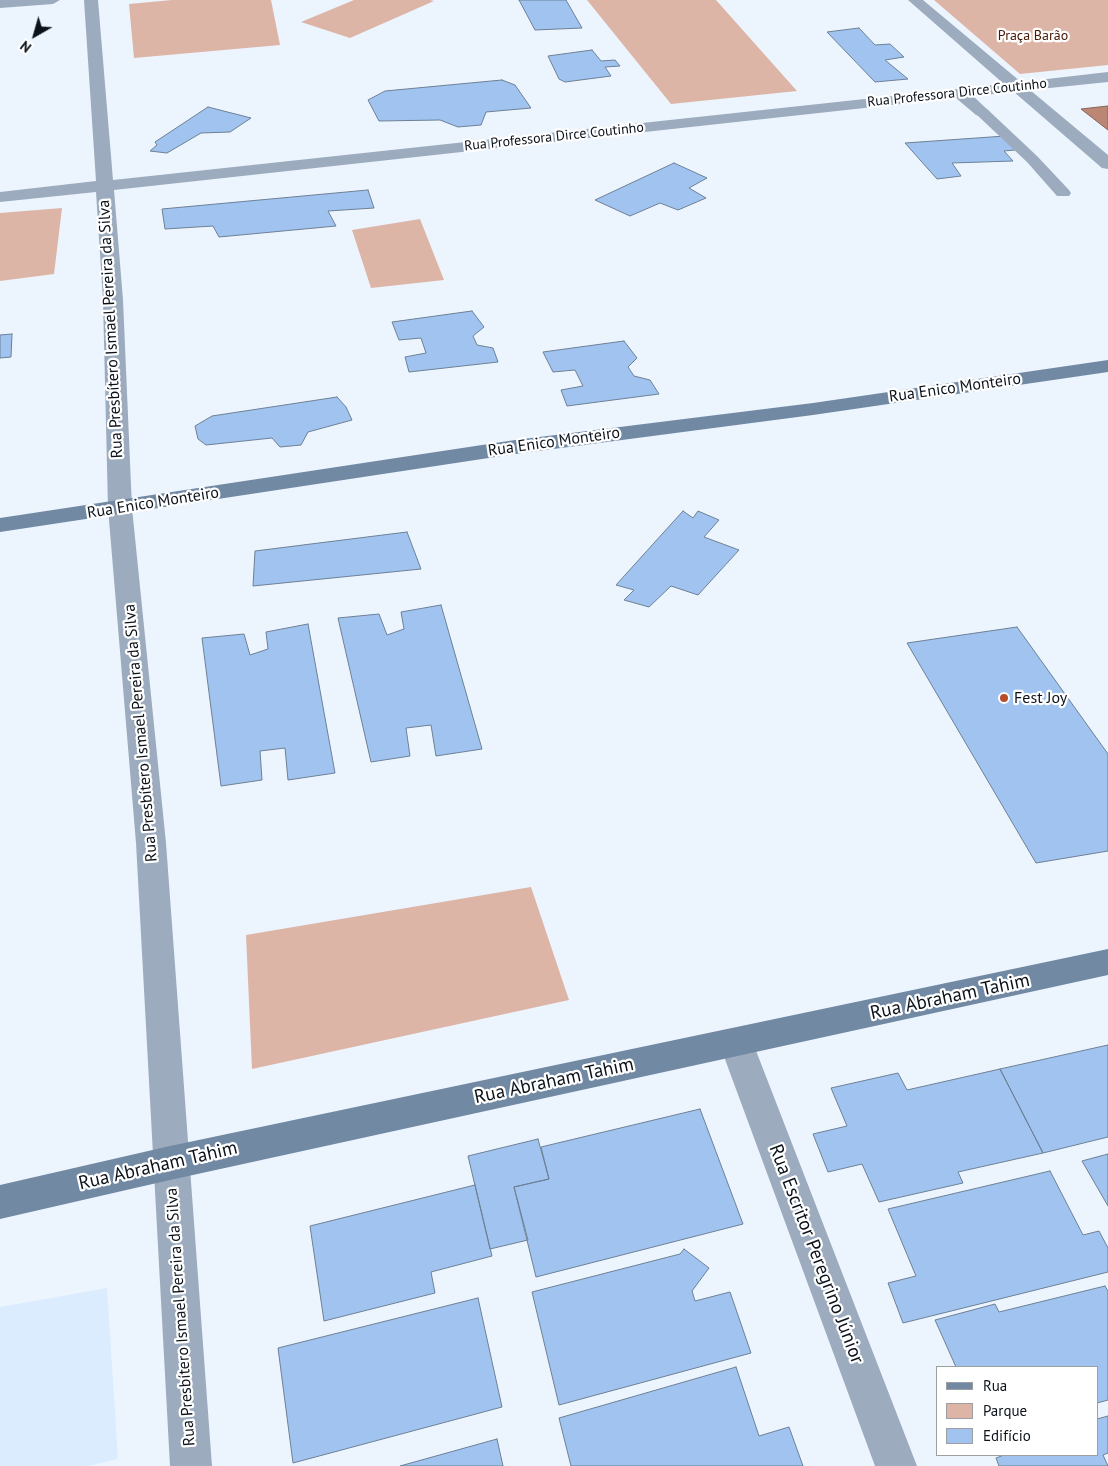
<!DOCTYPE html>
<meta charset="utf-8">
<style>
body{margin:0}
#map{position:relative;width:1108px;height:1466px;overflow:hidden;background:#ecf4fe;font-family:"PT Sans",sans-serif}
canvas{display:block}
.legend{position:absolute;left:936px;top:1366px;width:162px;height:90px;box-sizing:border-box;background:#fff;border:1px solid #9da0a3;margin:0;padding:6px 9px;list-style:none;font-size:15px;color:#0b121a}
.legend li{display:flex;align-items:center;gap:10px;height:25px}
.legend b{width:25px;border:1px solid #9da0a3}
.north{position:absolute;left:10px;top:10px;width:50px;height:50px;-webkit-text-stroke:4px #fff;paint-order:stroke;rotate:218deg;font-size:14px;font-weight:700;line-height:20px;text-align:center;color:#0b121a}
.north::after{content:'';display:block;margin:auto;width:18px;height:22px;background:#0b121a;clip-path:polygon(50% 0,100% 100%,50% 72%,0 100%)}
</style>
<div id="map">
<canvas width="1108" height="1466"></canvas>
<ul class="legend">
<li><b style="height:6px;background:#7289a4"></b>Rua</li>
<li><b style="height:14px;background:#ddb5a7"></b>Parque</li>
<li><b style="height:14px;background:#a0c4ef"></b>Edifício</li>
</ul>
<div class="north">N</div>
</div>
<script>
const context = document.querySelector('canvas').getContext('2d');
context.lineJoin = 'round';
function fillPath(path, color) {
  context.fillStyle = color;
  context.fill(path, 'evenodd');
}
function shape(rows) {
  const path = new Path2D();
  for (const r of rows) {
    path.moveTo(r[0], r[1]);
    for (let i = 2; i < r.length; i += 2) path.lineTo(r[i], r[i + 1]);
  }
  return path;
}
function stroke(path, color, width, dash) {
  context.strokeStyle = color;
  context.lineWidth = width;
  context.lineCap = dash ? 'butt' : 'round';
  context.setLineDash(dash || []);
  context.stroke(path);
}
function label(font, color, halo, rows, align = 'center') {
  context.font = font + ' "PT Sans",sans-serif';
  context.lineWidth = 4.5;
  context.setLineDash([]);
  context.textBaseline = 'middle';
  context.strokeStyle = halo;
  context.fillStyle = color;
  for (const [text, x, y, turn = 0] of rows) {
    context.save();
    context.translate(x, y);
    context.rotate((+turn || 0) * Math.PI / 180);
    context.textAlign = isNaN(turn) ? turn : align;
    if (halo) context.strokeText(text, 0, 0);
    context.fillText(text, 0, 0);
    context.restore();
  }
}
fillPath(shape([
 [107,1288,118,1459,88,1466,0,1466,0,1307]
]), '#dcecff');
fillPath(shape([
 [172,0,271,0,280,45,134,58,129,4],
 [354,0,430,0,434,1,350,38,301,22],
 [587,0,716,0,797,91,671,104],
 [934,0,1108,0,1108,65,1020,74],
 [62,208,54,274,0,281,0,213],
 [420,219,444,280,371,288,352,230],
 [531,887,569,1000,252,1069,246,935]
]), '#ddb5a7');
const water = shape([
 [1108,106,1108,130,1081,109,1108,106]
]);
fillPath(water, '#bc8674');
stroke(water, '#876359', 1);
const building = shape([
 [519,0,566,0,582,28,535,30,519,0],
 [859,28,875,45,890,44,904,57,885,60,908,79,875,82,827,32,859,28],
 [592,50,601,61,615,60,620,66,605,67,611,76,565,82,559,79,548,56,592,50],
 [502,80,515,85,531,108,486,112,481,125,458,127,440,120,379,121,368,100,385,91,502,80],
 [208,107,251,118,230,132,201,133,167,153,150,151,157,145,155,142,208,107],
 [1005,136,1015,150,1004,151,1013,161,952,163,961,176,937,179,905,143,1005,136],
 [674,163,707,178,689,188,706,198,678,210,660,203,630,216,595,200,674,163],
 [368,190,374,208,328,211,336,226,219,237,213,226,165,229,162,209,368,190],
 [472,311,484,327,473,336,477,345,493,348,498,362,409,372,405,357,426,353,421,338,399,340,392,322,472,311],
 [12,334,11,357,0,358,0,335,12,334],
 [624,341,637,358,628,367,634,376,650,380,659,394,567,406,561,390,583,386,575,370,553,372,543,352,624,341],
 [337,397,346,407,352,420,308,432,301,445,280,447,272,438,206,445,198,439,195,426,212,416,337,397],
 [683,511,693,518,698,511,719,520,704,537,739,550,698,595,671,586,649,607,624,600,634,590,616,585,683,511],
 [407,532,421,569,253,586,255,551,407,532],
 [441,605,482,749,436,756,431,725,406,728,410,756,371,762,338,618,379,614,387,635,404,629,401,612,441,605],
 [308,624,335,773,288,780,285,748,260,751,262,780,221,786,202,638,244,634,250,655,268,649,266,632,308,624],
 [1017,627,1108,754,1108,851,1036,863,907,643,1017,627],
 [1108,1045,1108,1137,1043,1153,1000,1069,1108,1045],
 [1000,1069,1043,1153,958,1172,963,1183,879,1202,862,1164,828,1172,813,1134,847,1126,831,1088,898,1073,907,1090,1000,1069],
 [700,1109,743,1224,536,1277,514,1187,549,1179,541,1147,700,1109],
 [538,1139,549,1179,514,1187,528,1240,490,1249,468,1156,538,1139],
 [1108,1154,1108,1206,1082,1161,1108,1154],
 [1050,1171,1083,1235,1099,1231,1108,1248,1108,1272,903,1323,888,1283,916,1276,888,1209,1050,1171],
 [475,1185,492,1256,431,1272,435,1293,324,1321,310,1226,475,1185],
 [684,1249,709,1268,692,1291,695,1301,730,1292,751,1353,559,1405,532,1292,680,1254,684,1249],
 [1105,1286,1108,1291,1108,1400,1097,1403,1097,1367,956,1367,935,1320,995,1304,999,1312,1105,1286],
 [478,1298,502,1407,293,1463,278,1348,478,1298],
 [736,1367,759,1436,789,1427,803,1466,571,1466,559,1418,736,1367],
 [1108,1416,1108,1453,1103,1455,1108,1466,999,1466,996,1458,1004,1455,1097,1455,1097,1419,1108,1416],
 [497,1439,503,1466,400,1466,497,1439]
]);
fillPath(building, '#a0c4ef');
stroke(building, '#6d8096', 1);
fillPath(shape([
 [982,108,987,109,1037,156,1069,190,1071,193,1069,196,1057,196,1027,162,977,115,975,112,977,109,982,108]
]), '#9cacbe');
fillPath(shape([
 [0,0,60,0,53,4,0,8,0,0],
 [84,0,98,0,113,180,1004,84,908,0,923,0,1021,82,1108,72,1108,82,1030,90,1108,155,1108,169,1102,168,1014,92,973,96,990,112,982,117,976,115,956,98,114,190,123,300,132,508,166,843,212,1466,170,1466,136,843,108,508,103,300,96,192,0,202,0,192,96,181,84,0],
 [736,1028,748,1033,753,1043,917,1466,875,1466,719,1043,724,1033,736,1028]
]), '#9cacbe');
fillPath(shape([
 [1108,360,1108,372,813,415,515,454,0,532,0,518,515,440,813,403,1108,360],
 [1108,949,1108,975,170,1180,0,1219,0,1185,170,1146,1108,949]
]), '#7289a4');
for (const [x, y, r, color] of [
 [1004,698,5,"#b54e27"]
]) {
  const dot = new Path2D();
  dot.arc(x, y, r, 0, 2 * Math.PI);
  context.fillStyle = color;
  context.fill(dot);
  stroke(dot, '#fff', 2);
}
label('14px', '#491704', '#fff', [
 ["Praça Barão",1033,36]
]);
label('14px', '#0b121a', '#fff', [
 ["Rua Professora Dirce Coutinho",957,93,-6],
 ["Rua Professora Dirce Coutinho",554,137,-6]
]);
label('16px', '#0b121a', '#fff', [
 ["Rua Presbítero Ismael Pereira da Silva",111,329,-93],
 ["Rua Enico Monteiro",955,388,-8],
 ["Rua Enico Monteiro",554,442,-8],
 ["Rua Enico Monteiro",153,503,-9],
 ["Rua Presbítero Ismael Pereira da Silva",141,733,-95],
 ["Rua Presbítero Ismael Pereira da Silva",181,1317,-94]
]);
label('16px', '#0b121a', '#fff', [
 ["Fest Joy",1014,698]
], 'left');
label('19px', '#0b121a', '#fff', [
 ["Rua Abraham Tahim",950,997,-12],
 ["Rua Abraham Tahim",554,1081,-12],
 ["Rua Abraham Tahim",158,1166,-13],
 ["Rua Escritor Peregrino Júnior",816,1254,69]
]);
</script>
